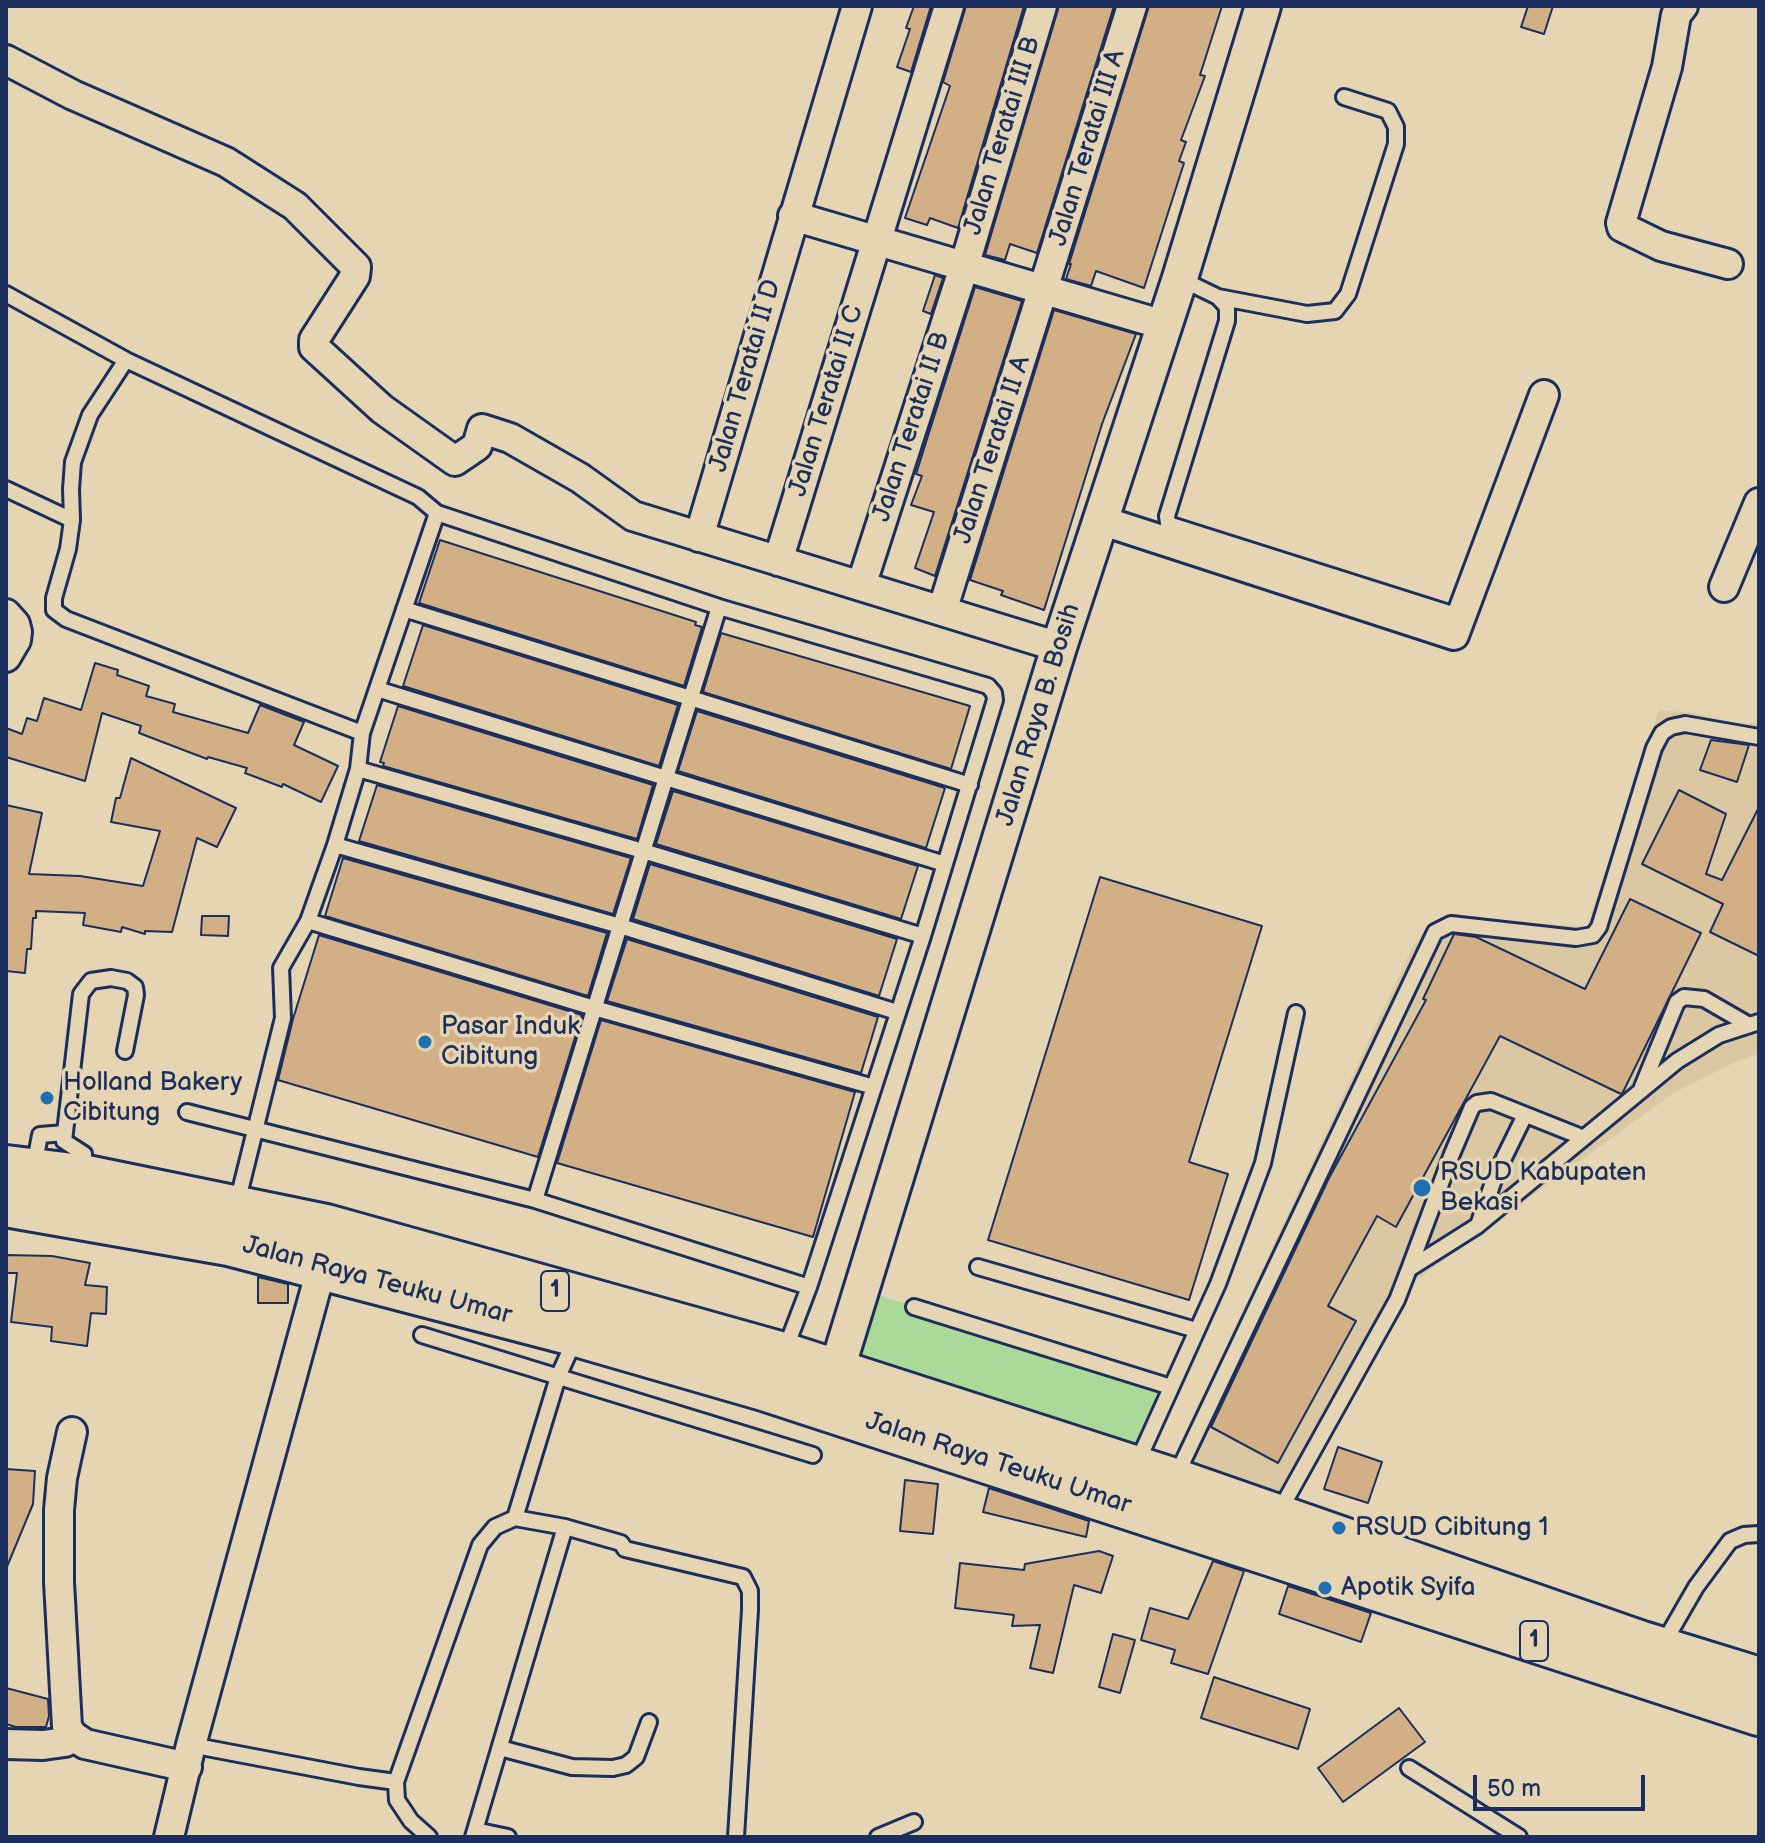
<!DOCTYPE html>
<style>
body{margin:0}
#map{position:relative;width:1765px;height:1843px;overflow:hidden;background:#e6d5b2;font-family:"Balsamiq Sans",sans-serif}
canvas{display:block}
.frame{position:absolute;inset:0;border:8px solid #1b2f5e;pointer-events:none}
.scale{position:absolute;left:1473px;top:1775px;width:172px;height:36px;box-sizing:border-box;border:4px solid #1b2f5e;border-top:0;padding-left:10px;font-size:24px;line-height:28px;white-space:nowrap;color:#1b2f5e;-webkit-text-stroke:6px #e6d5b2;paint-order:stroke}
</style>
<div id="map">
<canvas width="1765" height="1843"></canvas>
<div class="frame"></div>
<div class="scale">50 m</div>
</div>
<script>
const context = document.querySelector('canvas').getContext('2d');
context.lineJoin = 'round';
function fillPath(path, color) {
  context.fillStyle = color;
  context.fill(path, 'evenodd');
}
function shape(rows) {
  const path = new Path2D();
  for (const r of rows) {
    path.moveTo(r[0], r[1]);
    for (let i = 2; i < r.length; i += 2) path.lineTo(r[i], r[i + 1]);
  }
  return path;
}
function stroke(path, color, width, dash) {
  context.strokeStyle = color;
  context.lineWidth = width;
  context.lineCap = dash ? 'butt' : 'round';
  context.setLineDash(dash || []);
  context.stroke(path);
}
function label(font, color, halo, rows, align = 'center') {
  context.font = font + ' "Balsamiq Sans",sans-serif';
  context.lineWidth = 7;
  context.setLineDash([]);
  context.textBaseline = 'middle';
  context.strokeStyle = halo;
  context.fillStyle = color;
  for (const [text, x, y, turn = 0] of rows) {
    context.save();
    context.translate(x, y);
    context.rotate((+turn || 0) * Math.PI / 180);
    context.textAlign = isNaN(turn) ? turn : align;
    if (halo) context.strokeText(text, 0, 0);
    context.fillText(text, 0, 0);
    context.restore();
  }
}
fillPath(shape([
 [1659,710,1693,713,1738,723,1759,723,1759,1054,1735,1062,1675,1092,1412,1283,1281,1496,1172,1463,1411,950,1429,924,1454,916,1587,927]
]), '#dcc7a3');
fillPath(shape([
 [862,1290,1171,1387,1135,1467,808,1393]
]), '#abd998');
const building = shape([
 [914,6,931,6,911,72,897,67,910,29,906,28,914,6],
 [966,6,1024,6,958,228,930,218,927,225,905,218,950,86,943,82,966,6],
 [1059,6,1114,6,1037,253,1010,244,1005,260,985,255,1059,6],
 [1149,6,1222,6,1200,75,1205,76,1181,140,1186,142,1179,161,1184,163,1144,288,1096,271,1091,286,1066,279,1071,264,1069,264,1149,6],
 [1528,6,1553,6,1544,34,1521,27,1528,6],
 [935,275,943,278,931,314,923,311,935,275],
 [975,287,1022,301,935,576,915,568,934,512,911,505,922,476,916,474,975,287],
 [1054,310,1136,334,1102,424,1044,610,1001,595,1003,591,970,580,1054,310],
 [440,540,696,622,695,625,702,627,684,686,419,603,440,540],
 [423,625,678,705,659,766,403,686,423,625],
 [721,633,970,706,951,769,703,692,721,633],
 [95,663,118,670,117,675,149,686,146,696,175,704,173,712,248,733,260,705,304,722,294,745,338,766,321,802,283,784,282,787,245,773,247,768,208,757,207,759,139,733,141,726,102,713,85,781,6,757,6,728,22,734,27,718,37,721,44,698,81,710,95,663],
 [398,706,653,785,637,839,383,766,384,763,380,762,398,706],
 [697,711,945,788,926,848,678,771,697,711],
 [1711,740,1749,745,1737,782,1700,770,1711,740],
 [131,758,236,808,217,847,197,838,172,932,145,931,145,934,122,927,121,932,83,925,85,913,36,911,36,918,33,918,31,949,27,949,25,973,6,971,6,805,42,813,29,874,80,876,143,886,160,831,111,822,116,798,120,798,131,758],
 [377,785,631,858,613,914,359,841,377,785],
 [1679,790,1726,814,1706,874,1722,880,1759,807,1759,956,1710,932,1723,904,1642,864,1679,790],
 [673,791,918,866,901,919,656,844,673,791],
 [343,858,607,933,588,996,325,916,343,858],
 [650,864,897,939,879,996,633,919,650,864],
 [1100,877,1262,926,1189,1162,1228,1174,1189,1300,988,1240,1100,877],
 [1630,899,1701,933,1623,1092,1621,1094,1500,1036,1396,1227,1377,1216,1328,1306,1356,1321,1278,1463,1211,1427,1329,1178,1426,1000,1423,999,1454,934,1476,937,1585,989,1630,899],
 [202,916,229,916,228,936,201,935,202,916],
 [319,935,582,1015,538,1157,278,1080,293,1019,319,935],
 [627,939,878,1017,861,1073,607,1001,627,939],
 [601,1020,855,1092,813,1237,557,1163,601,1020],
 [6,1255,52,1256,90,1263,85,1285,107,1287,106,1314,91,1313,87,1346,51,1341,52,1327,11,1322,17,1273,6,1273,6,1255],
 [258,1277,288,1284,288,1303,258,1303,258,1277],
 [1338,1447,1382,1462,1368,1503,1324,1489,1338,1447],
 [6,1469,35,1471,33,1504,6,1569,6,1469],
 [905,1480,938,1484,933,1534,900,1531,905,1480],
 [989,1488,1089,1521,1086,1537,983,1512,989,1488],
 [1099,1551,1113,1556,1101,1593,1074,1585,1053,1673,1030,1668,1040,1625,1012,1626,1014,1615,955,1608,960,1563,1024,1570,1025,1564,1099,1551],
 [1213,1561,1244,1571,1208,1674,1171,1663,1175,1650,1141,1640,1150,1608,1188,1619,1213,1561],
 [1288,1586,1371,1613,1361,1642,1279,1614,1288,1586],
 [1113,1634,1135,1640,1120,1693,1099,1687,1113,1634],
 [1214,1677,1310,1709,1298,1749,1201,1718,1214,1677],
 [6,1688,48,1699,49,1716,46,1727,16,1727,6,1724,6,1688],
 [1399,1708,1425,1742,1343,1802,1318,1768,1399,1708]
]);
fillPath(building, '#d2af85');
stroke(building, '#1b2f5e', 2);
const service = shape([
 [1181,279,1218,297,1227,307,1227,321,1167,516,1168,524,1449,613],
 [6,294,126,360,418,497,437,513,719,607,988,686,994,693,995,700,923,936,809,1287,535,1200,187,1112],
 [1218,297,1307,314,1335,311,1348,294,1396,144,1396,127,1388,111,1344,97],
 [126,360,90,415,73,462,71,489,72,520,68,549,54,598,54,610,66,619,362,733],
 [6,489,72,520],
 [404,609,970,785],
 [377,689,945,864],
 [358,769,643,851,923,936],
 [335,845,620,926,897,1012],
 [308,921,594,1008,874,1087],
 [1642,1087,1677,1002,1684,997,1704,999,1749,1025],
 [34,1167,40,1135,65,1133],
 [82,1174,84,1154,64,1141,81,994,91,981,111,978,127,981,135,987,136,995,125,1051],
 [535,1200,719,607],
 [237,1203,283,1018,281,968,308,921,335,845,358,769,362,733,437,513],
 [1478,1225,1496,1174,1525,1115],
 [978,1267,1196,1330],
 [1409,1269,1452,1154,1472,1107,1477,1103,1491,1101,1584,1138],
 [914,1307,1171,1387],
 [422,1335,813,1455],
 [785,1350,809,1287],
 [1137,1463,1218,1284,1263,1163,1296,1013],
 [1176,1476,1435,932,1451,924,1576,938,1593,935,1599,927,1654,748,1662,733,1671,727,1685,724,1759,737],
 [1279,1512,1397,1300,1409,1269,1477,1226,1677,1061,1719,1035,1759,1022],
 [515,1518,558,1377,576,1337],
 [1662,1646,1696,1587,1730,1541,1744,1535,1759,1534],
 [191,1745,359,1777,396,1782],
 [500,1748,572,1767,613,1768,626,1765,636,1757,649,1722],
 [1409,1768,1519,1837],
 [475,1830,508,1837],
 [429,1837,411,1821,397,1800,396,1782,480,1545,495,1527,515,1518,565,1527,621,1543,625,1549,743,1577,750,1591,750,1610,736,1837],
 [473,1837,565,1527],
 [878,1837,914,1822]
]);
const minor = shape([
 [1683,6,1676,15,1667,67,1621,223,1622,227,1661,246,1728,264],
 [6,60,73,95,226,162,295,206,356,267,355,276,314,340,314,347,382,409,455,461,477,446,482,429,510,438,580,478,633,516,1059,647],
 [793,216,1164,325],
 [1100,520,1454,635,1544,395],
 [699,537,857,6],
 [778,561,949,6],
 [861,586,964,267,1042,6],
 [1724,587,1759,503],
 [942,611,1132,6],
 [6,614,15,624,17,632,16,640,6,657],
 [72,1432,62,1478,59,1510,59,1582,67,1727,73,1736,85,1744,187,1767],
 [6,1744,43,1745,65,1742,73,1736],
 [169,1837,191,1745,322,1266]
]);
const tertiary = shape([
 [820,1388,835,1378,836,1372,1059,647,1180,278,1263,6]
]);
const trunk = shape([
 [6,1168,82,1177,326,1227,783,1355,1174,1481,1642,1644,1759,1680],
 [6,1204,229,1243,577,1334,764,1388,1759,1713]
]);
stroke(service, '#1b2f5e', 20);
stroke(minor, '#1b2f5e', 34);
stroke(tertiary, '#1b2f5e', 40);
stroke(trunk, '#1b2f5e', 50);
stroke(service, '#e6d5b2', 14);
stroke(minor, '#e6d5b2', 28);
stroke(tertiary, '#e6d5b2', 34);
stroke(trunk, '#e6d5b2', 44);
for (const [x, y, r, color] of [
 [425,1042,8,"#1f6fb2"],
 [47,1098,8,"#1f6fb2"],
 [1422,1188,10,"#1f6fb2"],
 [1339,1528,8,"#1f6fb2"],
 [1325,1588,8,"#1f6fb2"]
]) {
  const dot = new Path2D();
  dot.arc(x, y, r, 0, 2 * Math.PI);
  context.fillStyle = color;
  context.fill(dot);
  stroke(dot, '#e6d5b2', 3);
}
for (const [x, y, w] of [
 [555,1291,28],
 [1534,1641,28]
]) {
  const box = new Path2D();
  box.roundRect(x - w / 2, y - 20, w, 40, 6);
  context.fillStyle = '#e6d5b2';
  context.fill(box);
  stroke(box, '#1b2f5e', 2);
}
label('bold 24px', '#1b2f5e', null, [
 ["1",555,1291],
 ["1",1534,1641]
]);
label('26px', '#1b2f5e', '#e6d5b2', [
 ["Jalan Teratai III B",1003,136,-73],
 ["Jalan Teratai III A",1088,148,-73],
 ["Jalan Teratai II D",746,376,-74],
 ["Jalan Teratai II C",827,401,-73],
 ["Jalan Teratai II B",912,427,-72],
 ["Jalan Teratai II A",993,450,-72],
 ["Jalan Raya B. Bosih",1039,715,-73],
 ["Jalan Raya Teuku Umar",377,1281,15],
 ["Jalan Raya Teuku Umar",998,1464,18]
]);
label('26px', '#1b2f5e', '#e6d5b2', [
 ["Pasar Induk",441,1027],
 ["Cibitung",441,1057],
 ["Holland Bakery",63,1083],
 ["Cibitung",63,1113],
 ["RSUD Kabupaten",1440,1173],
 ["Bekasi",1440,1203],
 ["RSUD Cibitung 1",1355,1528],
 ["Apotik Syifa",1341,1588]
], 'left');
</script>
